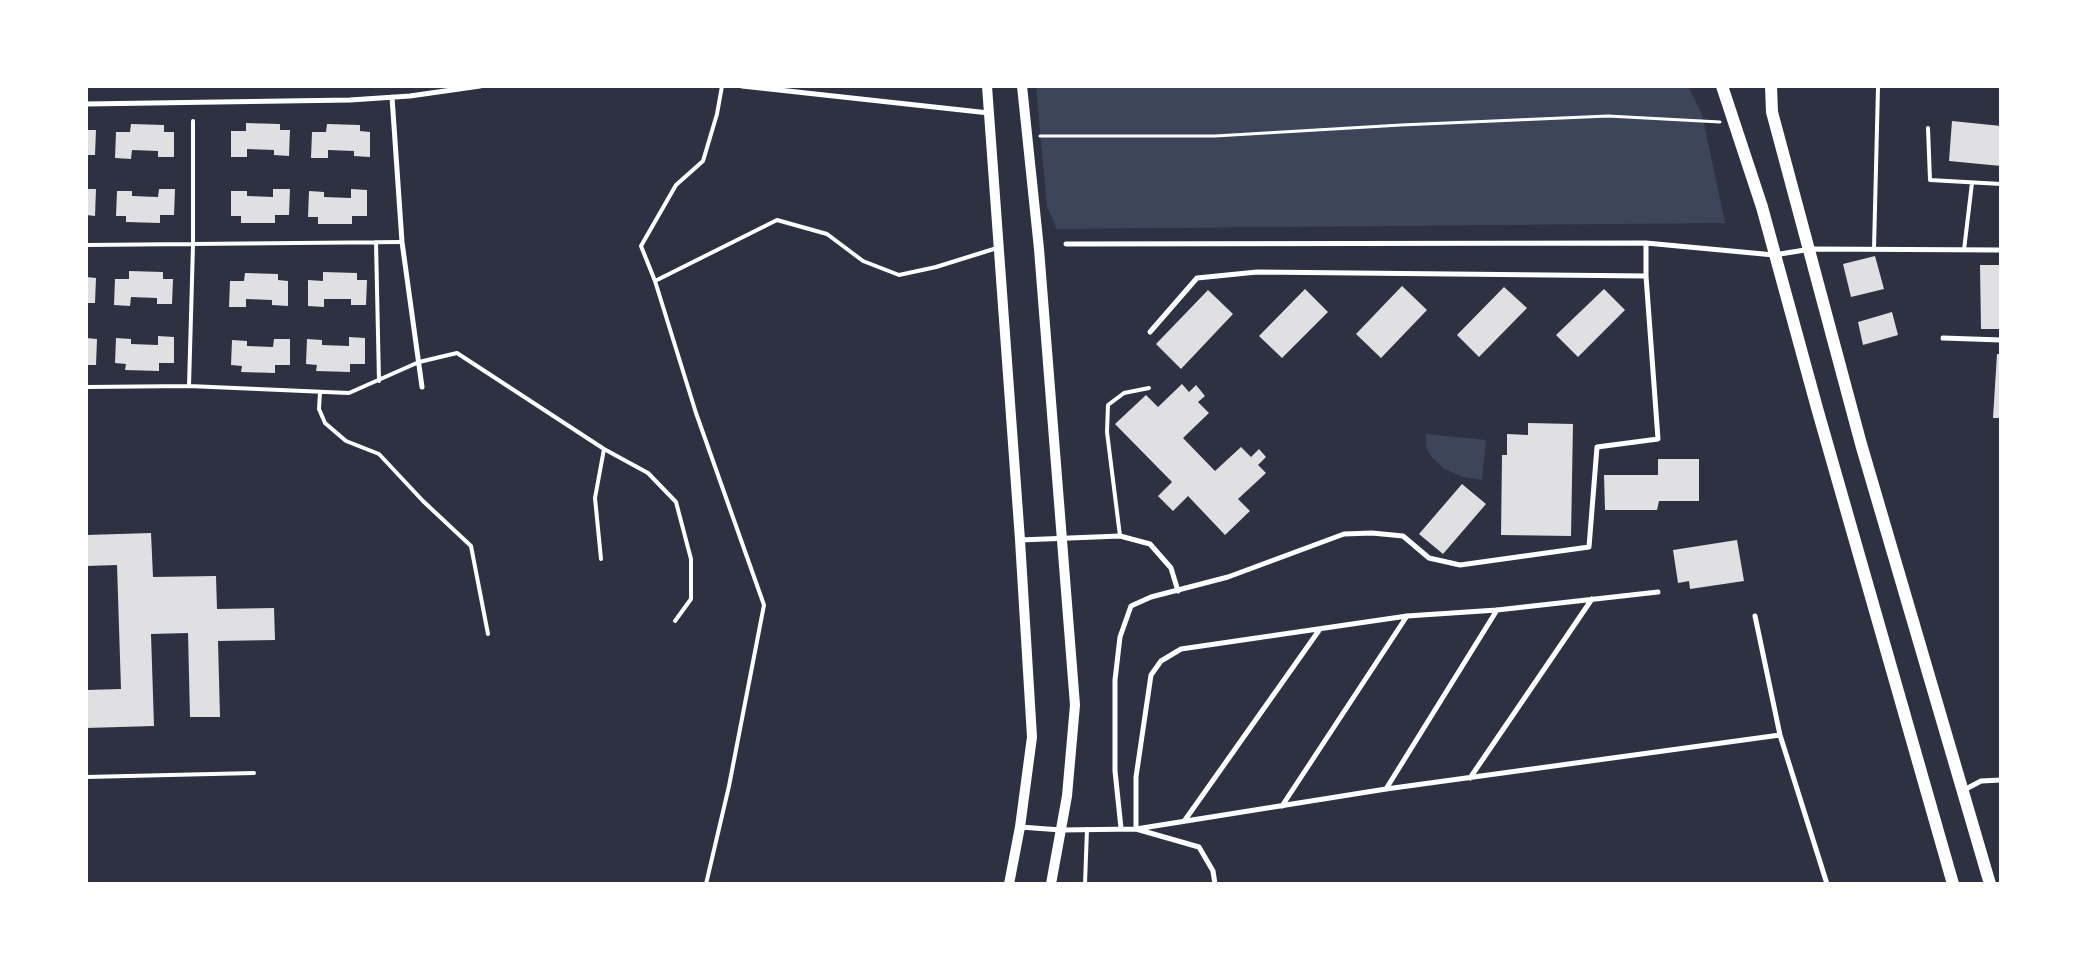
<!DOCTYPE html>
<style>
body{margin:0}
#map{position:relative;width:2087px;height:970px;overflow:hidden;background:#2d3142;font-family:"Work Sans",sans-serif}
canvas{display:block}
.frame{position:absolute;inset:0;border:88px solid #fff;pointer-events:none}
</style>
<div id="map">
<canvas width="2087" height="970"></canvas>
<div class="frame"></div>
</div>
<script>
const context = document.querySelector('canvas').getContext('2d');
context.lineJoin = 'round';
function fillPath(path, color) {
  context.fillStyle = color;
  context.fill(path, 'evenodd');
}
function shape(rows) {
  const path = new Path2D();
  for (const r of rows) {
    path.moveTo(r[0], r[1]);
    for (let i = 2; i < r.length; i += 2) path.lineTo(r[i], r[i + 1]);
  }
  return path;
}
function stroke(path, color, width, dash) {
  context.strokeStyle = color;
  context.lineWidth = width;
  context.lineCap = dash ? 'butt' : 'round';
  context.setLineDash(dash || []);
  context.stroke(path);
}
fillPath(shape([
 [1036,86,1688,86,1702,114,1725,223,1057,229,1047,207],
 [1426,434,1486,440,1482,480,1463,477,1444,469,1430,455,1426,447]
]), '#3c4559');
fillPath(shape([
 [1952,121,2001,126,2001,166,1949,161],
 [246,123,280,124,280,130,290,130,289,156,274,155,274,150,247,149,247,157,231,157,231,131,246,131],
 [131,124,164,125,164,132,174,132,174,157,158,157,158,151,132,150,131,159,115,158,116,132,130,132],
 [327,124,360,125,360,131,370,132,370,157,354,156,354,151,328,150,328,158,311,158,312,132,326,132],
 [86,130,96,130,95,155,86,155],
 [86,189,96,189,95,216,86,215],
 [159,189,175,189,174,215,160,215,160,223,126,222,126,216,116,216,117,191,132,191,132,196,158,197],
 [273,189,290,189,289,215,275,215,275,223,241,223,241,216,231,216,231,191,247,191,247,196,273,197],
 [351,189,367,190,367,216,352,216,352,224,318,224,318,217,308,217,309,191,324,192,324,197,351,198],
 [1875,256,1884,289,1851,297,1843,264],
 [1980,265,2001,265,2001,329,1981,329],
 [129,271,163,272,163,279,173,279,172,304,157,304,157,298,131,297,130,306,114,305,115,279,129,279],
 [323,272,357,273,357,280,367,280,366,305,351,305,351,299,324,299,324,307,308,306,308,280,323,281],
 [245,273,278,274,278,280,288,281,288,306,272,305,272,300,246,299,246,307,229,307,230,281,244,281],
 [86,277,96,278,95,303,86,303],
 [1402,286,1427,310,1381,358,1356,334],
 [1504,287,1527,308,1479,357,1457,335],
 [1305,289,1328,312,1282,358,1259,336],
 [1604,289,1625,310,1578,357,1556,335],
 [1208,290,1233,314,1181,369,1156,344],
 [1892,312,1898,335,1863,345,1858,322],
 [158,336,174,337,174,363,159,363,159,371,125,370,126,364,115,363,116,338,131,339,131,344,158,345],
 [349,337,365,338,365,364,350,364,350,372,316,371,317,365,306,364,307,339,322,340,322,345,349,346],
 [86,338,97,339,96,365,86,365],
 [274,339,290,339,290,365,275,365,275,373,241,372,242,366,231,365,232,340,247,341,247,346,273,347],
 [1997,354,2001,354,2001,418,1993,418],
 [1182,384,1189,392,1196,385,1205,396,1198,402,1209,413,1183,438,1215,471,1241,447,1251,457,1259,449,1266,457,1258,465,1266,473,1238,499,1250,511,1225,535,1188,496,1173,511,1158,496,1172,482,1115,424,1146,395,1158,407],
 [1528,423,1573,424,1571,536,1501,535,1502,455,1507,455,1507,434,1528,435],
 [1658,459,1699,459,1699,501,1659,501,1657,510,1605,510,1604,475,1658,475],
 [1462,484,1486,504,1443,554,1419,534],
 [151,533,153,577,216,576,217,609,274,608,275,640,218,641,220,717,190,717,188,633,151,634,154,726,86,728,86,690,121,689,117,565,86,566,86,535],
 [1737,540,1744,581,1690,589,1689,581,1678,583,1673,550]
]), '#e0e0e3');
stroke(shape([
 [1040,136,1215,136,1401,125,1608,116,1720,122]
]), '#fff', 3);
stroke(shape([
 [1928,128,1930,180,2001,184],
 [376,242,379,381],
 [86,245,402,242],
 [1874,249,1878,87],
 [1964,250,1972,183],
 [655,281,641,246,676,185,703,161,717,114,722,86],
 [189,386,193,245,193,121],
 [86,387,189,386,349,393,419,362,457,353,604,449,648,473,676,502,691,559,691,599,675,621],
 [320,392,319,409,325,423,346,441,379,454,423,501,471,546,488,634],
 [1120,536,1107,432,1108,405,1124,393,1149,388],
 [601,559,595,498,604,449],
 [86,777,254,773],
 [706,884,729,786,764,605,696,413,655,281,777,220,827,234,863,261,899,275,936,267,997,248],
 [1085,884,1087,829]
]), '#fff', 4);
stroke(shape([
 [742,86,989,113],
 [392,97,402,242,422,387],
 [86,104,350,100,410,96,480,86],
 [1066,244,1646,243,1774,255,1811,249,2001,250],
 [1150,332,1197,278,1257,272,1646,276],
 [1943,338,2001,340],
 [1020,540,1120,536,1150,544,1171,568,1178,591],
 [1658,592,1497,610,1407,616,1181,649,1161,661,1151,675,1136,777,1136,829,1386,789,1780,735],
 [1755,616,1780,735,1827,884],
 [1470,778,1592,599],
 [1386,789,1497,610],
 [1964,790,1981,781,2001,780],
 [1282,806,1407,616],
 [1185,820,1320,629],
 [1020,827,1061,830,1136,829,1199,847,1213,871,1215,884],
 [1121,828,1115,771,1115,680,1120,637,1131,606,1151,597,1228,577,1344,534,1372,533,1403,536,1429,558,1460,565,1589,547,1597,447,1658,439,1646,276,1646,243]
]), '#fff', 5);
stroke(shape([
 [987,86,1020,540,1032,737,1020,827,1009,884],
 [1022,86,1039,249,1075,705,1067,796,1051,884]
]), '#fff', 10);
stroke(shape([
 [1722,86,1762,207,1817,408,1953,884],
 [1771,86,1772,112,1861,444,1990,884]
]), '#fff', 12);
</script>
